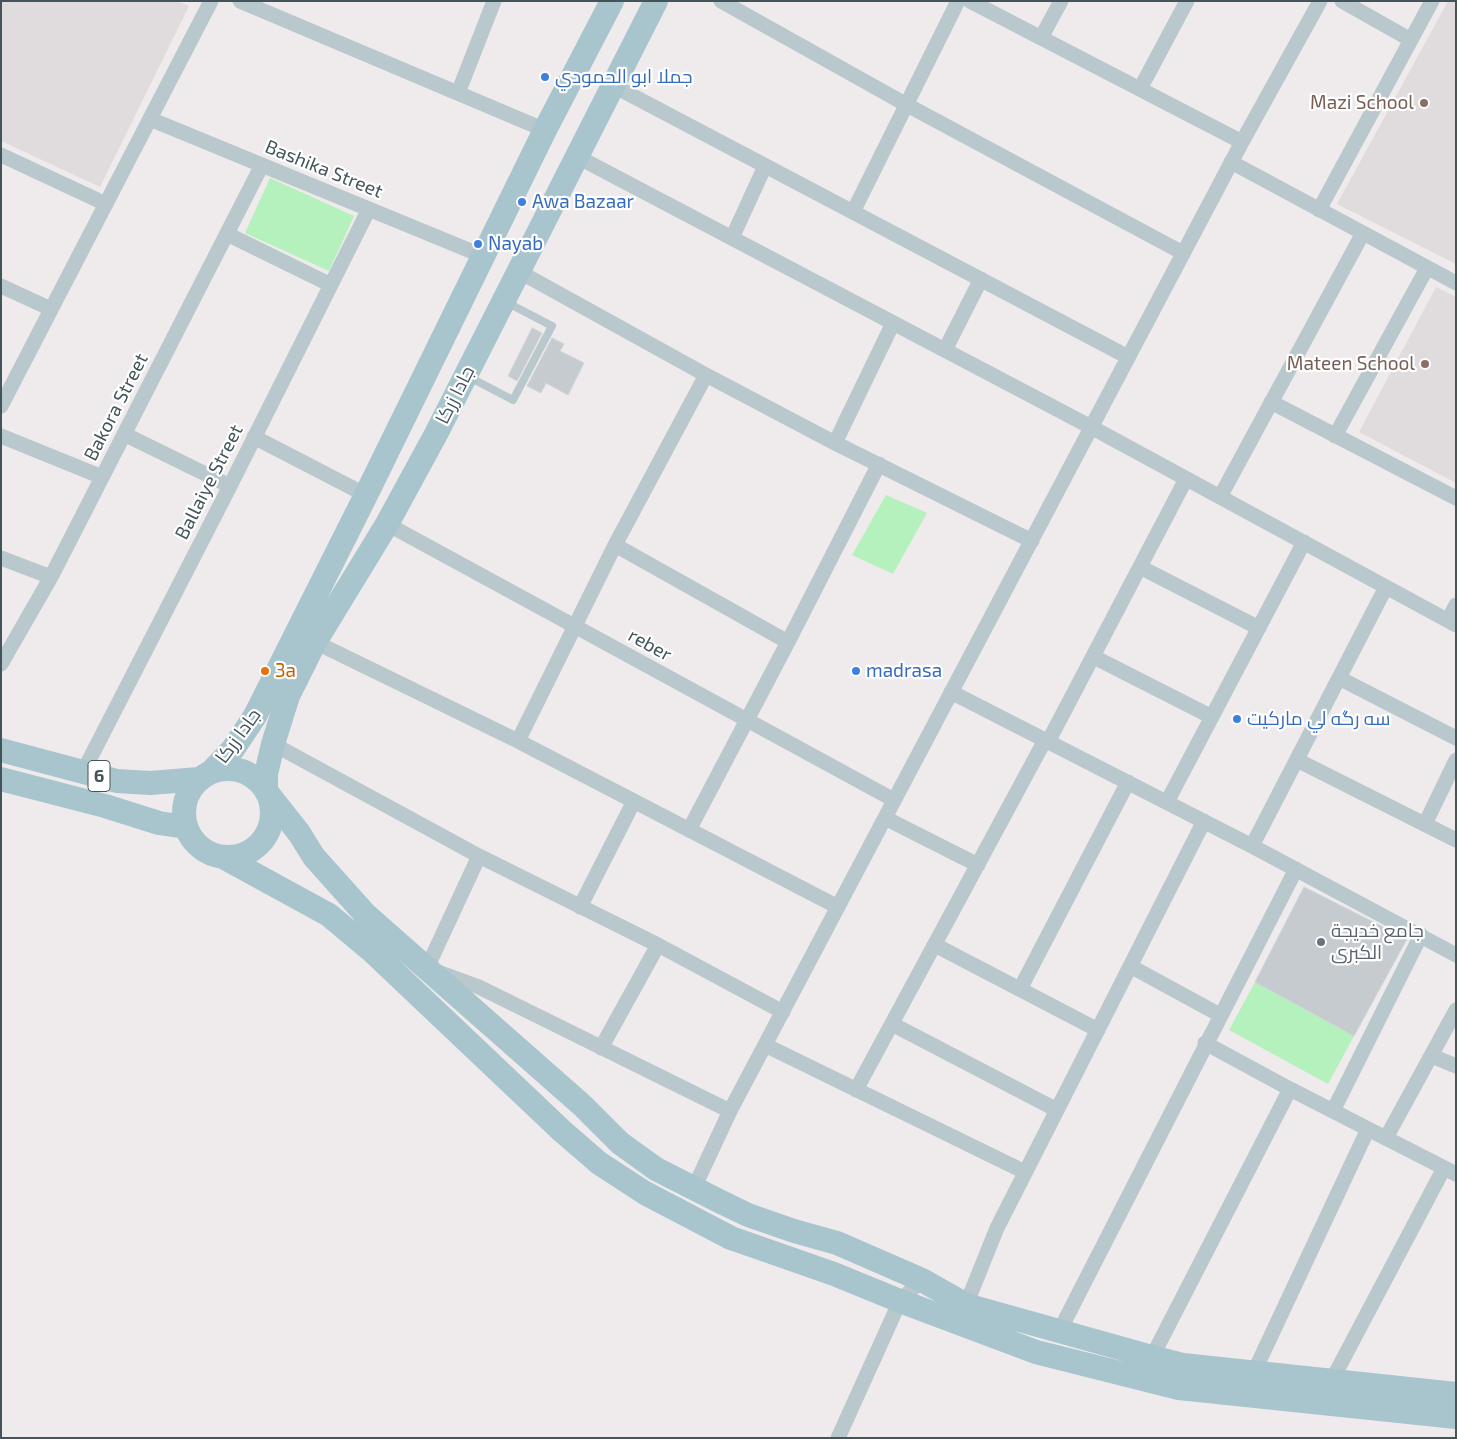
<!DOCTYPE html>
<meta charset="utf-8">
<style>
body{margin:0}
#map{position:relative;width:1457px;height:1439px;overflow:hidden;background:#efebec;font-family:"Exo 2",sans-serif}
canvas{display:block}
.frame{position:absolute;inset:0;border:2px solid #43555a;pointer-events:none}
</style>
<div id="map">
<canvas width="1457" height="1439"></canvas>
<div class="frame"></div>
</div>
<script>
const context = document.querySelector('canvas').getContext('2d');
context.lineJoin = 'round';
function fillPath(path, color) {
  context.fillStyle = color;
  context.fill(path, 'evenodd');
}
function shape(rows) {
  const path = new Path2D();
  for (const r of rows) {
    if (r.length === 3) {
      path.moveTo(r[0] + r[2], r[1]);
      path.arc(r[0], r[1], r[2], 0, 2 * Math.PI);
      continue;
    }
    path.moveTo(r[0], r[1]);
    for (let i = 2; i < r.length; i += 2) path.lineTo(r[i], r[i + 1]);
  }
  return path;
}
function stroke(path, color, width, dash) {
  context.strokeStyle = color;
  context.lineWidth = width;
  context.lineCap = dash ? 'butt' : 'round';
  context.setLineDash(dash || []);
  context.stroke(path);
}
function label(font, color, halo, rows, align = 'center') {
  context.font = font + ' "Exo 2",Cairo,sans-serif';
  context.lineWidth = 4.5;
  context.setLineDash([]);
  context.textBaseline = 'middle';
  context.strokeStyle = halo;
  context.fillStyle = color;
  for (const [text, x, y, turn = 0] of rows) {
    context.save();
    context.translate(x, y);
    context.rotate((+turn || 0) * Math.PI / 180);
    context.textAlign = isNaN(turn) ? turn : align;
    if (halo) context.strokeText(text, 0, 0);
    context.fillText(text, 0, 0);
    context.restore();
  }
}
fillPath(shape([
 [1,1,177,1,189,6,100,187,1,141],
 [1448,1,1456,1,1456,264,1337,204],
 [1436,287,1456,297,1456,483,1359,432]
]), '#e0dcde');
fillPath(shape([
 [270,178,354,216,329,271,245,233],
 [886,495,927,513,893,574,852,555],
 [1255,982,1354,1036,1328,1084,1229,1030]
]), '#b5f1bc');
const building = shape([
 [532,328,542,333,517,381,508,376,532,328],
 [552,338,564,344,560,351,584,363,568,395,546,383,541,393,527,386,552,338],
 [1304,887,1407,939,1354,1036,1255,982,1304,887]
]);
fillPath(building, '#c5cbcf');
stroke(building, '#cfd4d8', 1);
stroke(shape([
 [469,377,513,400,552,326,506,302]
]), '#b8c8cc', 8);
stroke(shape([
 [240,1,545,130],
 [721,1,907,105,1183,253],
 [970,1,1242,142],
 [1342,1,1411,40],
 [1041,38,1061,1],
 [612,85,1128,357],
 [1140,89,1187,1],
 [458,93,494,1],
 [150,119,483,256],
 [1,155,106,204],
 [576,156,1091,427,1456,625],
 [1231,162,1456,283],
 [1319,210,1432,1],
 [853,212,958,1],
 [227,234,331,285],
 [732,238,765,166],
 [518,271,706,375,835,443,1032,541],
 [1,286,51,309],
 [945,350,981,279],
 [1271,402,1456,498],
 [1,406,211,1],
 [124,434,230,486],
 [1,436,102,477],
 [1335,436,1427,268],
 [254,437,366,495],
 [835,443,893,323],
 [1220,497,1363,233],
 [387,524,894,800],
 [615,545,788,642],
 [1,558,51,577],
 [1140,567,1259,628],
 [1448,620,1456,605],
 [315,642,518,741,838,907],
 [1094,657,1212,717],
 [1,664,51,577,262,165],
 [1339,678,1456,738],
 [951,692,1252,846,1456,955],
 [518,741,615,545,706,375],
 [1048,742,1186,479],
 [273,744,479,856,658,945,783,1012],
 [1297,760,1456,840],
 [83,772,230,486,369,209],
 [1167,802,1304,542],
 [885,818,978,865],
 [1425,824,1456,760],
 [689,830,788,642,879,464],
 [1252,846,1386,587],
 [479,856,427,968,479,987,730,1111],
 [580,907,634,801],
 [935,945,1098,1030],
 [1130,966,1220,1015],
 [1020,989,1128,782],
 [892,1024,1057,1110],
 [1205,1043,1290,1089,1456,1174],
 [765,1045,1025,1172],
 [601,1048,658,945],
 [1432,1056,1456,1066],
 [856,1090,1045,740],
 [1333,1111,1421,935],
 [1386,1138,1456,1010],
 [694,1188,730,1111,1242,142,1320,1],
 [966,1305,997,1228,1204,821],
 [1059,1332,1296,869],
 [1152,1357,1290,1089],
 [1254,1372,1368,1129],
 [1332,1380,1444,1168],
 [838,1438,900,1301,922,1280]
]), '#b8c8cc', 15);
stroke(shape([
 [1,750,117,781,150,783,199,779],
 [228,813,44],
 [211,772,233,749,255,716,366,495,545,130,612,1],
 [1,779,105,806,159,823,186,827],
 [266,789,266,774,273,744,288,696,315,642,387,524,436,434,656,1],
 [269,795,299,833,314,857,365,914,583,1106,620,1143,656,1169,719,1201,748,1215,794,1231,837,1243,922,1280,966,1305,1152,1357,1183,1365,1456,1394],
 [223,857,329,915,372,951,562,1131,599,1163,645,1193,731,1238,834,1274,900,1301,1036,1352,1179,1388,1456,1417]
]), '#a8c4cd', 24);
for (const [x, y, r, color] of [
 [545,77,5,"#3f7fe0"],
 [1424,103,5,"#8d6e63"],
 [522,202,5,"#3f7fe0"],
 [478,244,5,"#3f7fe0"],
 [1425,364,5,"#8d6e63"],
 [265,671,5,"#e8710a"],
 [856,671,5,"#3f7fe0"],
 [1237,719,5,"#3f7fe0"],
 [1321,942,5,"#6b7280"]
]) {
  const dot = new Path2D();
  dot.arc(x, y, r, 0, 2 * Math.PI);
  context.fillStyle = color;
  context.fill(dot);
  stroke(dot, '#fff', 2);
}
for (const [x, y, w] of [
 [99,776,22]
]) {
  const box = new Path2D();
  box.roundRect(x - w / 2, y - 15.5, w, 31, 4);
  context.fillStyle = '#fff';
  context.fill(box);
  stroke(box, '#43555a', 1);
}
label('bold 18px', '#43555a', null, [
 ["6",99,776]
]);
label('19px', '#366cbe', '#fff', [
 ["جملا ابو الحمودي",555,77],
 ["Awa Bazaar",532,202],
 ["Nayab",488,244],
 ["madrasa",866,671],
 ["سه رگه لي ماركيت",1247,719]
], 'left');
label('19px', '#785e54', '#fff', [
 ["Mazi School",1414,103],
 ["Mateen School",1415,364]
], 'right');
label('19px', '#43555a', '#fff', [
 ["Bashika Street",324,169,22],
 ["جادا زرکا",455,395,-63],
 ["Bakora Street",116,407,-63],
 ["Ballaiye Street",209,482,-63],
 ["reber",650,645,29],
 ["جادا زرکا",238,736,-54]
]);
label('19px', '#c56008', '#fff', [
 ["3a",275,671]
], 'left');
label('19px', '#5b616d', '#fff', [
 ["جامع خدیجة",1331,931],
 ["الکبری",1331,953]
], 'left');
</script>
